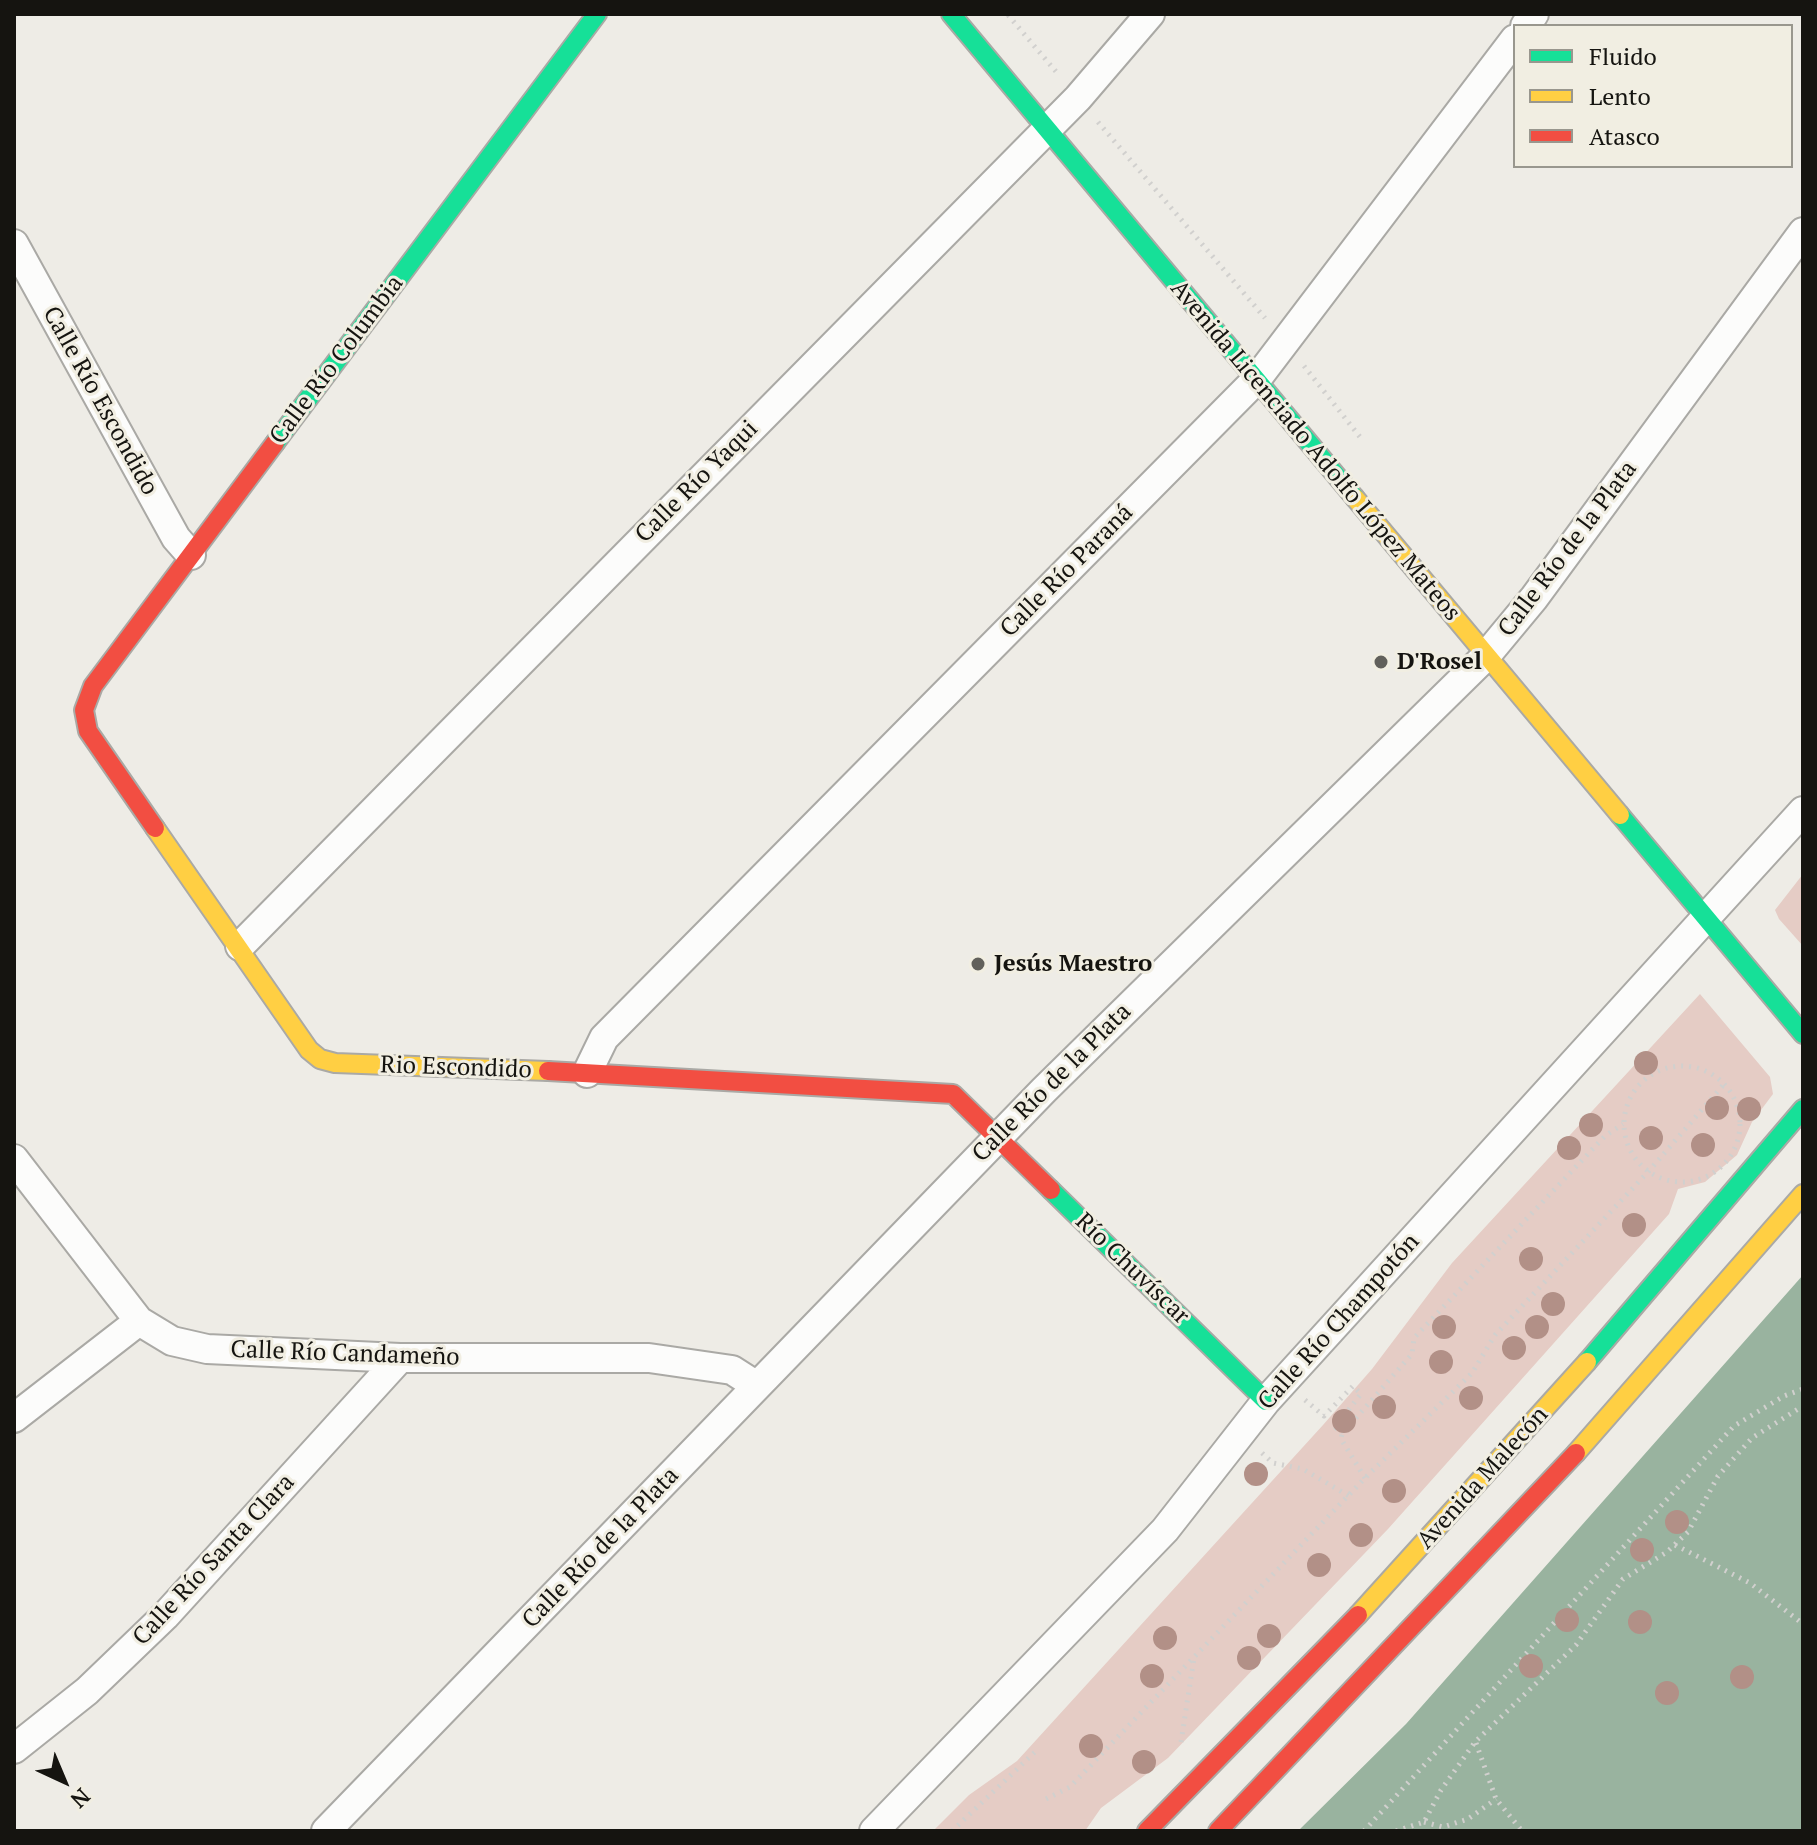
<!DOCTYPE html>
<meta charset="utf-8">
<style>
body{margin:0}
#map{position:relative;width:1817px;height:1845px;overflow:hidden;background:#eeece6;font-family:"PT Serif",serif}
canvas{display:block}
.frame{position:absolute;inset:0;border:16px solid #151410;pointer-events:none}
.legend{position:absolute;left:1513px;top:24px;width:280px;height:144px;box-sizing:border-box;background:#f1eee2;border:2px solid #99978e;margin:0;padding:10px 14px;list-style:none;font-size:24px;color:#151410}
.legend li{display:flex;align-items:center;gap:16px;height:40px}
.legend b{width:40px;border:2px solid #99978e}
.north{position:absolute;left:24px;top:1741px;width:80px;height:80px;-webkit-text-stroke:6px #f1eee2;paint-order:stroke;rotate:136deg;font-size:22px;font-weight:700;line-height:32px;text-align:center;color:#151410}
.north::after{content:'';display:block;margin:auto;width:28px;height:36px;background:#151410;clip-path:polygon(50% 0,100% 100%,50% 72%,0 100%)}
</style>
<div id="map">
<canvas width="1817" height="1845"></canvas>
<div class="frame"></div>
<ul class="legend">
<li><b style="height:10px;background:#16e098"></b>Fluido</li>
<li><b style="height:10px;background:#ffcf43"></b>Lento</li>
<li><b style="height:10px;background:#f24e42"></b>Atasco</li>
</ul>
<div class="north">N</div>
</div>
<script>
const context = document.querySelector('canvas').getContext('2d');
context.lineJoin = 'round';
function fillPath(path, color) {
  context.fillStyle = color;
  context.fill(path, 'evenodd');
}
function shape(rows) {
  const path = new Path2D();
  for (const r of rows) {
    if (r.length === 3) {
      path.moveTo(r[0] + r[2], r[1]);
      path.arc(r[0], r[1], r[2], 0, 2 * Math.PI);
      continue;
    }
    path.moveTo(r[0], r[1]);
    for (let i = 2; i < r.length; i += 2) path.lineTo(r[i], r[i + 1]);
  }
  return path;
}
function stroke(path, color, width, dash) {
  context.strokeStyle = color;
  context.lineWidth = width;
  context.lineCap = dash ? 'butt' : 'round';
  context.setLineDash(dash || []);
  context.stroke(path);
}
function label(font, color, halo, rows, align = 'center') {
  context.font = font + ' "PT Serif",serif';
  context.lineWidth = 6;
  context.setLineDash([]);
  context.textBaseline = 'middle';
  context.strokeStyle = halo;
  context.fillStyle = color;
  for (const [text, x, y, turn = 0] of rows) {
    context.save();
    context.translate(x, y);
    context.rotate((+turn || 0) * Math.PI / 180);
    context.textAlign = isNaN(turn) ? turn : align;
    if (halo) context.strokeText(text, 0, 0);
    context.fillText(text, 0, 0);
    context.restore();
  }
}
fillPath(shape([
 [1803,874,1803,946,1779,919,1775,910],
 [1700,994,1770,1077,1773,1094,1752,1122,1737,1155,1705,1182,1678,1189,1669,1214,1388,1529,1168,1758,1101,1808,1085,1831,933,1831,969,1795,1017,1761,1323,1425,1372,1369,1452,1263]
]), '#e5ccc5');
fillPath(shape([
 [1803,1275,1803,1831,1298,1831,1406,1724]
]), '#99b39f');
const street = shape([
 [1525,26,1534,14],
 [14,244,176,538,191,555],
 [240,946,1078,98,1150,14],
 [587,1073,604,1038,1256,380,1515,39],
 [14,1159,139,1321,172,1341,207,1349,400,1358,649,1358,732,1370,757,1386],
 [14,1418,139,1321],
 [14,1749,87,1691,165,1616,400,1358],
 [326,1831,1044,1090,1485,657,1534,598,1803,232],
 [874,1831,1165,1530,1266,1401,1803,811]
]);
const fast = shape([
 [951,14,1355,498],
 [275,443,597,14],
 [1620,815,1803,1034],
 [1051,1190,1266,1401],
 [1587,1362,1803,1109]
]);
const slow = shape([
 [1355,498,1620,815],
 [155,828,309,1050,320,1059,335,1063,548,1071],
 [1576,1453,1803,1194],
 [1358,1615,1587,1362]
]);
const jam = shape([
 [155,828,88,731,84,710,93,686,275,443],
 [548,1071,953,1094,1051,1190],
 [1147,1831,1358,1615],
 [1218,1831,1576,1453]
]);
stroke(street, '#aaa9a5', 32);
stroke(fast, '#aaa9a5', 22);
stroke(slow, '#aaa9a5', 22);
stroke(jam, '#aaa9a5', 22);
stroke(shape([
 [1008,15,1058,74],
 [1098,122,1265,318],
 [1304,366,1360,437],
 [1682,1124,58],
 [1305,1400,1324,1416,1353,1386,1361,1394,1338,1423,1336,1428,1342,1434],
 [1262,1453,1273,1463,1303,1469,1349,1496],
 [1365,1478,1341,1439,1342,1434,1412,1354,1414,1338,1605,1136,1623,1124],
 [1675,1545,1750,1583,1803,1624],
 [1181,1742,1194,1658],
 [1476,1743,1496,1799,1522,1831],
 [1046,1799,1070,1787,1365,1478,1472,1373,1495,1335,1648,1172,1725,1083],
 [1424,1822,1443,1827,1468,1819,1496,1799],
 [952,1831,1035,1752],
 [1364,1831,1734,1426,1784,1396,1803,1389],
 [1396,1831,1424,1822,1441,1790,1475,1742,1576,1645,1623,1579,1667,1552,1688,1532,1718,1476,1752,1438,1803,1406]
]), '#d1d0ce', 5, [2, 6]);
stroke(street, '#fcfcfb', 28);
stroke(fast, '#16e098', 18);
stroke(slow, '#ffcf43', 18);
stroke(jam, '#f24e42', 18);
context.fillStyle = '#b29087';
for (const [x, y] of [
 [1646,1063],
 [1717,1108],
 [1749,1109],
 [1591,1125],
 [1651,1138],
 [1703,1145],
 [1569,1148],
 [1634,1225],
 [1531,1259],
 [1553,1304],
 [1444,1327],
 [1537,1327],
 [1514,1348],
 [1441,1362],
 [1471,1398],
 [1384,1407],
 [1344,1421],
 [1256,1474],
 [1394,1491],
 [1677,1522],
 [1361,1535],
 [1642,1550],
 [1319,1565],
 [1567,1620],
 [1640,1622],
 [1269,1636],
 [1165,1638],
 [1249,1658],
 [1531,1666],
 [1152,1676],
 [1742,1677],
 [1667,1693],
 [1091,1746],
 [1144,1762]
]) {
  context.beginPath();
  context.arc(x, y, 12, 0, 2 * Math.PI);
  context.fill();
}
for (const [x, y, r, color] of [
 [1381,662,8,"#61605b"],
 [978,964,8,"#61605b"]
]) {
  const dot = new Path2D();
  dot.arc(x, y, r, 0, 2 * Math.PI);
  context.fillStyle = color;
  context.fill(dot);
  stroke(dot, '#f1eee2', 3);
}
label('24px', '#151410', '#f1eee2', [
 ["Calle Río Columbia",337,360,-53],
 ["Calle Río Escondido",100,401,61],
 ["Avenida Licenciado Adolfo López Mateos",1315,451,50],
 ["Calle Río Yaqui",697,482,-45],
 ["Calle Río de la Plata",1568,549,-53],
 ["Calle Río Paraná",1067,571,-45],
 ["Rio Escondido",456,1068,2],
 ["Calle Río de la Plata",1052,1083,-45],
 ["Río Chuvíscar",1132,1269,44],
 ["Calle Río Champotón",1339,1322,-48],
 ["Calle Río Candameño",345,1354,2],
 ["Avenida Malecón",1483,1478,-48],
 ["Calle Río de la Plata",601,1548,-46],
 ["Calle Río Santa Clara",214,1560,-47]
]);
label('bold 24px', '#151410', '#f1eee2', [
 ["D'Rosel",1397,662],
 ["Jesús Maestro",994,964]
], 'left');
</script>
